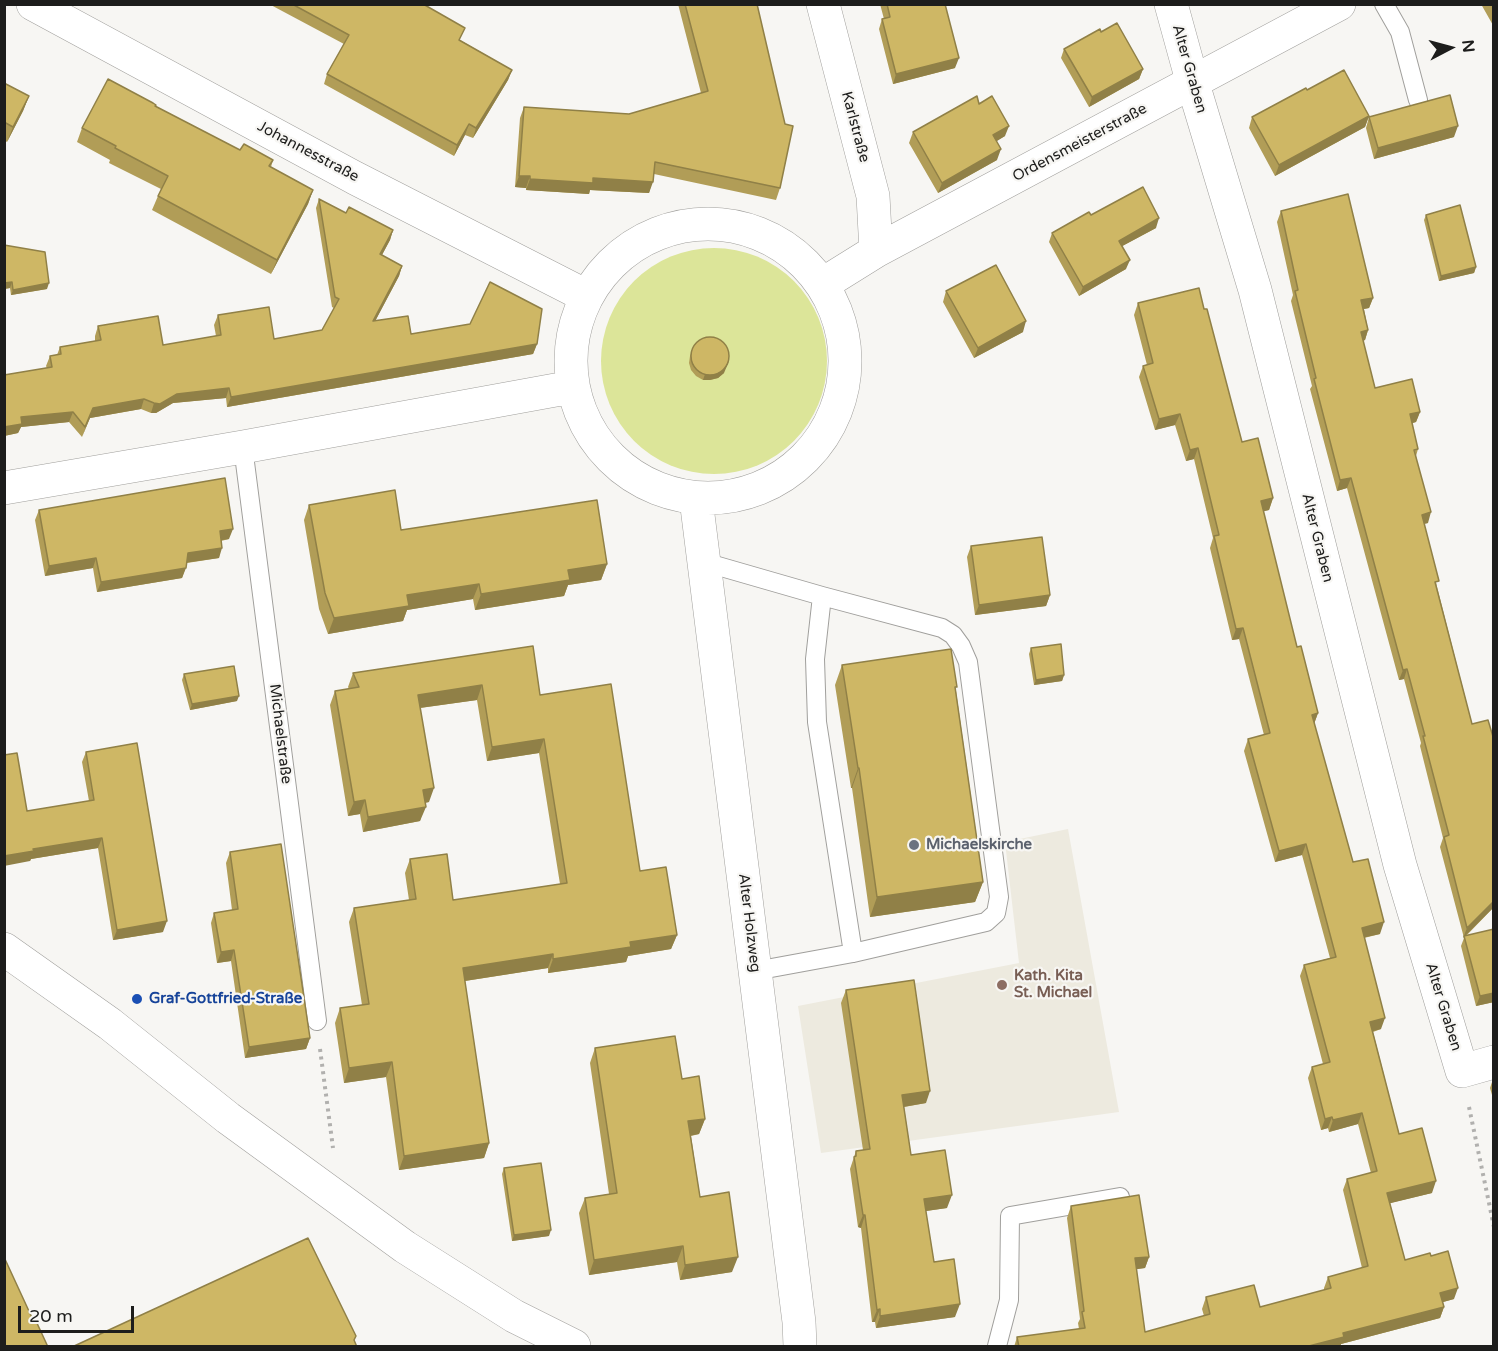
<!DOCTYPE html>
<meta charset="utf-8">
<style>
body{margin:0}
#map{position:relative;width:1498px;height:1351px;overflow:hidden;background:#f7f6f3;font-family:"Varela Round",sans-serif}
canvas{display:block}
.frame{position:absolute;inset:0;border:6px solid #1d1d1c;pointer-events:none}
.north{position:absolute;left:1420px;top:18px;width:60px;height:60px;-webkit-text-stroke:4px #f7f6f3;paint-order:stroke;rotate:84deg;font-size:16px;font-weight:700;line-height:24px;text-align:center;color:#1d1d1c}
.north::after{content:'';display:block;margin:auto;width:21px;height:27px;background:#1d1d1c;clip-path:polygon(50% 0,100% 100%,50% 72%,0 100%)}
.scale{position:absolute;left:18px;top:1306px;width:116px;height:27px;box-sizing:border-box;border:3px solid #1d1d1c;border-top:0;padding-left:8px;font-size:18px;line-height:21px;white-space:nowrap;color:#1d1d1c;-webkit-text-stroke:4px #f7f6f3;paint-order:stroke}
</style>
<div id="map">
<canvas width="1498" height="1351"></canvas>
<div class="frame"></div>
<div class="north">N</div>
<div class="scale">20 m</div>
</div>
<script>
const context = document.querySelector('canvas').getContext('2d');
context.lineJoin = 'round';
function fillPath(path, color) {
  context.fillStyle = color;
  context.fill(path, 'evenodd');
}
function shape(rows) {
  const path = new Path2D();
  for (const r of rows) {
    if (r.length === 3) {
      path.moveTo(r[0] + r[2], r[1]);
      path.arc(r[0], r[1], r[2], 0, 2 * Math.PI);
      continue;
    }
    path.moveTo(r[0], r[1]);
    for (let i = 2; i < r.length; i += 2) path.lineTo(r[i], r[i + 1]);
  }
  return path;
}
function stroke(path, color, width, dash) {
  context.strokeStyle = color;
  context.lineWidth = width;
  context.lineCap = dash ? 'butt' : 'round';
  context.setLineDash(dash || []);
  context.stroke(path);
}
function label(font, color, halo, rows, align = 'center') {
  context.font = font + ' "Varela Round",sans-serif';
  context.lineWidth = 4.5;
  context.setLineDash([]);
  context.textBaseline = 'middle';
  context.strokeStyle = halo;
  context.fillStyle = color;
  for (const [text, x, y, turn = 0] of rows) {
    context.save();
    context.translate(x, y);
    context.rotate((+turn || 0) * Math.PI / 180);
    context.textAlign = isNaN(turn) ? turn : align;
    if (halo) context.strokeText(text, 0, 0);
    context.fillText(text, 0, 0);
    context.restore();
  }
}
fillPath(shape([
 [1068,829,1119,1112,821,1153,798,1006,1019,963,1005,842]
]), '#edeadf');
fillPath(shape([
 [714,361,113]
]), '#dce599');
const service = shape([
 [1384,4,1400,32,1418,100],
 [243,447,317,1021],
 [704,562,822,596,942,628,953,635,961,646,968,662,999,897,996,913,986,922,853,953,755,971],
 [822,596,815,659,817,722,853,953],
 [997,1346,1009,1300,1010,1216,1120,1197]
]);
const minor = shape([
 [33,4,355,178,586,296],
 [823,4,873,196,876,251],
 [1171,4,1193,84,1255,290,1400,865,1462,1071,1494,1062],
 [708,361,137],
 [823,284,876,251,1339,4],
 [4,488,243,447,572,387],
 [696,499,799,1322,800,1346]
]);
const tertiary = shape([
 [4,949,110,1024,228,1118,405,1247,514,1316,574,1346]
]);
stroke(service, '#a09f9c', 20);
stroke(minor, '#a09f9c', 34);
stroke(tertiary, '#a09f9c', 34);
stroke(shape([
 [320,1049,333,1148],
 [1469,1107,1494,1227]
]), '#b1b0ae', 4, [3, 4.5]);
stroke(service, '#fff', 18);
stroke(minor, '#fff', 33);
stroke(tertiary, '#fff', 33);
fillPath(shape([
 [269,4,423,4,460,40,512,70,508,80,473,138,465,135,454,156,324,84,327,74,344,44],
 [678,4,757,4,780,188,776,200,654,174,649,193,590,190,589,194,526,190,526,188,515,187,520,118,524,107,629,114,701,93],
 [880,4,945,4,955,68,893,84,879,29,882,19,884,19],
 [1481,4,1494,4,1494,27],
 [1101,32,1143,69,1139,79,1089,107,1061,58,1064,49],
 [4,83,29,96,23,111,7,142,4,140],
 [1307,90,1369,116,1365,127,1275,176,1249,128,1252,117],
 [979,104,1005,136,996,141,997,160,938,193,909,143,913,132],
 [155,106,240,150,273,160,271,167,313,190,308,204,271,274,152,210,161,189,109,163,110,160,77,142,82,128],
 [1369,117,1454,137,1374,159,1366,128],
 [319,199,346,213,393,230,390,240,382,255,402,266,399,276,375,321,411,334,537,344,533,354,227,407,226,398,173,403,156,413,151,413,141,409,90,418,82,437,69,422,21,427,18,433,4,436,4,375,47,368,46,366,50,356,57,355,60,347,95,341,95,336,98,326,163,345,216,336,214,325,218,315,274,339,322,330,334,308,332,307,316,208],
 [1281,211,1373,298,1369,308,1364,309,1368,330,1365,340,1363,341,1375,388,1420,412,1416,422,1412,423,1418,449,1416,456,1428,523,1424,524,1437,587,1472,724,1494,740,1494,907,1466,936,1494,1002,1476,1006,1461,946,1464,938,1440,847,1443,838,1420,746,1421,743,1404,679,1399,680,1347,488,1337,491,1310,389,1312,386,1291,301,1293,295,1277,222],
 [1091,215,1156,228,1122,246,1126,269,1079,296,1049,242,1052,233],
 [1426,215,1476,267,1474,273,1439,281,1424,220],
 [4,245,47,289,11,295,10,288,4,289],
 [946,291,1023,332,974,358,943,302],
 [1138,303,1204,309,1242,442,1273,498,1269,510,1263,511,1297,647,1318,713,1314,724,1353,862,1380,934,1364,938,1381,1029,1373,1032,1399,1134,1432,1193,1390,1203,1405,1260,1431,1256,1454,1299,1443,1302,1444,1307,1440,1318,1341,1344,1340,1347,1014,1347,1017,1337,1079,1329,1078,1323,1080,1319,1067,1218,1071,1206,1149,1257,1145,1268,1136,1269,1145,1332,1204,1316,1202,1309,1206,1297,1260,1307,1324,1290,1324,1288,1328,1277,1362,1268,1343,1190,1347,1179,1371,1173,1358,1124,1329,1132,1328,1128,1321,1130,1308,1078,1312,1067,1323,1064,1300,976,1304,965,1330,958,1302,855,1275,862,1244,751,1248,739,1264,735,1239,639,1232,640,1210,548,1213,538,1194,459,1186,461,1175,425,1155,430,1139,377,1143,366,1147,365,1134,315],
 [692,350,724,373,718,378,710,380,703,380,696,376,691,370,689,363,690,356],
 [309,505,401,530,607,564,601,580,568,585,564,596,475,610,473,599,407,610,403,621,328,634,319,609,304,520],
 [39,510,229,539,221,541,219,558,187,563,182,578,97,592,93,568,45,576,35,520],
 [971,546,1050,595,1046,606,975,615,967,557],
 [533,646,540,695,677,935,671,949,628,956,626,962,548,973,548,968,465,981,489,1143,484,1158,399,1170,386,1077,344,1083,335,1023,340,1008,362,1005,349,922,354,908,409,900,405,873,410,859,453,900,560,884,539,753,487,761,477,700,420,708,429,802,425,803,420,821,363,832,360,814,348,816,330,705,335,691,349,689,348,687,353,673],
 [1031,648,1064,675,1062,681,1034,685,1029,654],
 [842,665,956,691,983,882,975,902,870,917,852,788,851,788,835,685],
 [184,674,237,701,190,710,182,680],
 [86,752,163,932,113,940,98,848,31,859,30,861,27,811,89,801,82,762],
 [230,852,310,1038,306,1049,245,1058,231,961,217,963,211,923,214,913,232,910,226,863],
 [846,990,926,1103,904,1107,911,1155,947,1208,926,1211,934,1262,955,1317,876,1328,875,1322,872,1322,861,1228,858,1227,850,1169,856,1151,863,1150,841,1003],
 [595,1048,682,1079,705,1119,699,1134,691,1136,700,1197,732,1272,680,1280,677,1262,589,1275,579,1213,585,1198,609,1194,590,1063],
 [1493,1079,1494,1079,1494,1102,1490,1088],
 [504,1168,549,1236,512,1241,502,1174]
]), '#b19d57');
fillPath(shape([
 [959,58,955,68,893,84,896,74],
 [1143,69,1139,79,1089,107,1092,97],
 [512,70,508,80,473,138,476,128],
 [29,96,23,111,7,142,13,127],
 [1369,116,1365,127,1275,176,1279,165],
 [469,124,465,135,454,156,457,145],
 [1009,126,1005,136,989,146,993,135],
 [1458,126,1454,137,1374,159,1378,148],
 [1001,149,997,160,938,193,942,183],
 [519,176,530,176,526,188,515,187],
 [593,178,653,182,649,193,590,190,589,194,526,190,530,179],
 [313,190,308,204,271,274,277,260],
 [1159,218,1156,228,1115,250,1119,241],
 [393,230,390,240,377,264,380,254],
 [1130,260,1126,269,1079,296,1083,287],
 [402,266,399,276,370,331,373,321],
 [1476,267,1474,273,1439,281,1441,276],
 [12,282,10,288,4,289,4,283],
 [49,283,47,289,11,295,13,290],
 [1373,298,1369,308,1358,310,1361,300],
 [1026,321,1023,332,974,358,978,348],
 [1368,330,1365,340,1357,342,1361,332],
 [537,344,533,354,227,407,231,397],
 [729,361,724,373,718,378,710,380,703,380,705,374],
 [229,388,226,398,173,403,156,413,151,413,154,403,177,394],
 [144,399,141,409,90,418,82,437,93,408],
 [73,412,69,422,21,427,18,433,4,436,4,427,21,417],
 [1420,412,1416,422,1406,425,1410,414],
 [1180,414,1175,425,1155,430,1159,419],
 [1198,448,1194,459,1186,461,1190,450],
 [1351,478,1347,488,1337,491,1340,480],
 [1273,498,1269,510,1257,513,1261,501],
 [1431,512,1428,523,1418,525,1422,515],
 [233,529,229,539,216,541,220,531],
 [222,548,219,558,184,563,188,553],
 [96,558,93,568,45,576,49,566],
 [607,564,601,580,568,585,564,596,475,610,481,594,568,570],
 [186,568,182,578,97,592,101,582],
 [479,584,473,599,407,610,403,621,328,634,334,618,407,595],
 [1050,595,1046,606,975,615,979,605],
 [1243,628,1239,639,1232,640,1236,629],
 [1407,669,1404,679,1399,680,1403,670],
 [1064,675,1062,681,1034,685,1036,680],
 [482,685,477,700,412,709,418,695],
 [239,696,237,701,190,710,192,704],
 [1318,713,1314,724,1312,715],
 [544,739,539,753,487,761,492,747],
 [858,768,859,768,852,788,851,788],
 [434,788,429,802,417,804,423,790],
 [365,800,360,814,348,816,354,802],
 [426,807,420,821,363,832,368,817],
 [102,838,98,848,31,859,30,861,4,866,4,856,33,849],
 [1306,844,1302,855,1275,862,1279,851],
 [983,882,975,902,870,917,877,897],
 [1494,901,1494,907,1463,938,1467,928],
 [167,921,163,932,113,940,117,930],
 [1384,922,1380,934,1357,939,1362,928],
 [677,935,671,949,628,956,626,962,548,973,553,959,630,942],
 [234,950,231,961,217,963,221,952],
 [553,954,548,968,458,982,463,968],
 [1494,993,1494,1002,1476,1006,1480,996],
 [1385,1018,1381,1029,1366,1033,1370,1022],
 [310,1038,306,1049,245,1058,249,1047],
 [392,1062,386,1077,344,1083,349,1068],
 [930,1091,926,1103,897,1108,902,1095],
 [1362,1113,1358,1124,1329,1132,1333,1120],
 [1332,1117,1328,1128,1321,1130,1325,1119],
 [705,1119,699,1134,683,1137,688,1121],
 [489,1143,484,1158,399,1170,404,1156],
 [1436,1181,1432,1193,1383,1205,1387,1193],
 [952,1195,947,1208,919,1212,924,1199],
 [863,1215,865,1215,861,1228,858,1227],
 [551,1230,549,1236,512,1241,514,1235],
 [683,1246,677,1262,589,1275,594,1260],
 [738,1257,732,1272,680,1280,685,1265],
 [1149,1257,1145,1268,1131,1270,1135,1258],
 [1458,1288,1454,1299,1436,1304,1440,1293],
 [960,1304,955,1317,876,1328,880,1316],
 [1444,1307,1440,1318,1341,1344,1340,1347,1305,1347,1343,1333],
 [880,1309,875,1322,872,1322,877,1310]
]), '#908047');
const building = shape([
 [292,4,423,4,465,28,459,40,512,70,476,128,469,124,457,145,327,74,349,35,292,4],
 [685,4,757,4,785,124,793,126,780,188,655,162,653,182,593,178,593,183,530,179,530,176,519,176,524,107,629,114,708,91,685,4],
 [887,4,945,4,959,58,896,74,882,19,890,17,887,4],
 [1117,23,1143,69,1092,97,1064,49,1100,29,1101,32,1117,23],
 [1344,70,1369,116,1279,165,1252,117,1306,88,1307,90,1344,70],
 [108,79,153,103,156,105,155,106,240,150,244,144,273,160,269,166,313,190,277,260,158,196,168,176,115,148,116,146,82,128,108,79],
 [4,83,29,96,13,127,4,122,4,83],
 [1450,95,1458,126,1378,148,1369,117,1450,95],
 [977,96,979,104,992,96,1009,126,993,135,1001,149,942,183,913,132,977,96],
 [1143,187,1159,218,1119,241,1130,260,1083,287,1052,233,1089,212,1091,215,1143,187],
 [1348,194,1373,298,1361,300,1368,330,1361,332,1375,388,1412,379,1420,412,1410,414,1418,449,1414,450,1431,512,1422,515,1439,581,1435,582,1472,724,1488,720,1494,740,1494,901,1467,928,1444,837,1449,835,1423,736,1425,736,1407,669,1403,670,1351,478,1340,480,1314,379,1316,378,1295,291,1298,290,1281,211,1348,194],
 [319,199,346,213,349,207,393,230,380,254,402,266,373,321,408,316,411,334,470,324,490,282,542,309,537,344,231,397,229,388,177,394,160,404,154,403,144,399,93,408,85,427,73,412,21,417,22,424,4,427,4,375,52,367,50,356,61,354,60,347,101,340,98,326,158,316,163,345,221,335,218,315,269,307,274,339,322,330,339,299,335,297,319,199],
 [1460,205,1476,267,1441,276,1426,215,1460,205],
 [4,245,45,252,49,283,13,290,12,282,4,283,4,245],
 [996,265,1026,321,978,348,946,291,996,265],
 [1199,288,1204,309,1207,309,1242,442,1258,438,1273,498,1261,501,1297,647,1301,646,1318,713,1312,715,1353,862,1368,859,1384,922,1362,928,1385,1018,1370,1022,1399,1134,1422,1128,1436,1181,1387,1193,1405,1260,1430,1253,1431,1256,1448,1251,1458,1288,1440,1293,1444,1307,1343,1333,1344,1337,1305,1347,1019,1347,1017,1337,1085,1328,1082,1312,1084,1311,1071,1206,1139,1195,1149,1257,1135,1258,1145,1332,1210,1314,1206,1297,1254,1285,1260,1307,1331,1288,1328,1277,1368,1266,1347,1179,1377,1171,1362,1113,1333,1120,1332,1117,1325,1119,1312,1067,1330,1062,1304,965,1336,957,1306,844,1279,851,1248,739,1270,733,1243,628,1236,629,1214,536,1219,535,1198,448,1190,450,1180,414,1159,419,1143,366,1153,363,1138,303,1199,288],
 [710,356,19],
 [225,478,233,529,220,531,222,548,188,553,186,568,101,582,96,558,49,566,39,510,225,478],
 [395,490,401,530,597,500,607,564,568,570,570,580,481,594,479,584,407,595,409,606,334,618,325,593,309,505,395,490],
 [1042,537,1050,595,979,605,971,546,1042,537],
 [1061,644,1064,675,1036,680,1031,648,1061,644],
 [533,646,540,695,611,684,640,871,666,867,677,935,630,942,631,947,553,959,553,954,463,968,489,1143,404,1156,392,1062,349,1068,340,1008,369,1004,354,908,416,899,410,859,447,854,453,900,567,883,544,739,492,747,482,685,418,695,434,788,423,790,426,807,368,817,365,800,354,802,335,691,359,687,353,673,533,646],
 [951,649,957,687,955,687,983,882,877,897,859,768,858,768,842,665,951,649],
 [234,666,239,696,192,704,184,674,234,666],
 [137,743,167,921,117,930,102,838,33,849,34,851,4,856,4,755,17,753,27,811,94,800,86,752,137,743],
 [281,844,310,1038,249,1047,234,950,221,952,214,913,238,909,230,852,281,844],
 [1494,929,1494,993,1480,996,1464,936,1494,929],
 [914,980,930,1091,902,1095,911,1155,945,1150,952,1195,924,1199,934,1262,954,1259,960,1304,880,1316,880,1309,877,1310,865,1215,863,1215,854,1157,856,1156,856,1151,870,1149,846,990,914,980],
 [675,1036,682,1079,699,1076,705,1119,688,1121,700,1197,729,1192,738,1257,685,1265,683,1246,594,1260,585,1198,617,1193,595,1048,675,1036],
 [541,1163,551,1230,514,1235,504,1168,541,1163],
 [308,1238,356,1336,354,1340,357,1347,72,1347,308,1238],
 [4,1257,34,1322,36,1321,48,1347,4,1347,4,1257]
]);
fillPath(building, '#ceb765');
stroke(building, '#908047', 1.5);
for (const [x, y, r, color] of [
 [914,845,6,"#6b7280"],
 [1002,985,6,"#8d6e63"],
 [137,999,6,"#1a4fb4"]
]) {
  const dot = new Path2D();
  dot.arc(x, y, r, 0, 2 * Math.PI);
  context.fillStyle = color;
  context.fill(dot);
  stroke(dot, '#f7f6f3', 2);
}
label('15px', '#1d1d1c', '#f7f6f3', [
 ["Alter Graben",1189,69,74],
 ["Karlstraße",855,127,75],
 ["Ordensmeisterstraße",1080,143,-28],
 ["Johannesstraße",308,152,28],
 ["Alter Graben",1317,538,76],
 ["Michaelstraße",280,734,83],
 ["Alter Holzweg",749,923,83],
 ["Alter Graben",1443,1007,73]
]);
label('bold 15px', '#5b616d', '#f7f6f3', [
 ["Michaelskirche",926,845]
], 'left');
label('bold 15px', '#785e54', '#f7f6f3', [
 ["Kath. Kita",1014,976],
 ["St. Michael",1014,993]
], 'left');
label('bold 15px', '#164399', '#f7f6f3', [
 ["Graf-Gottfried-Straße",149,999]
], 'left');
</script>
